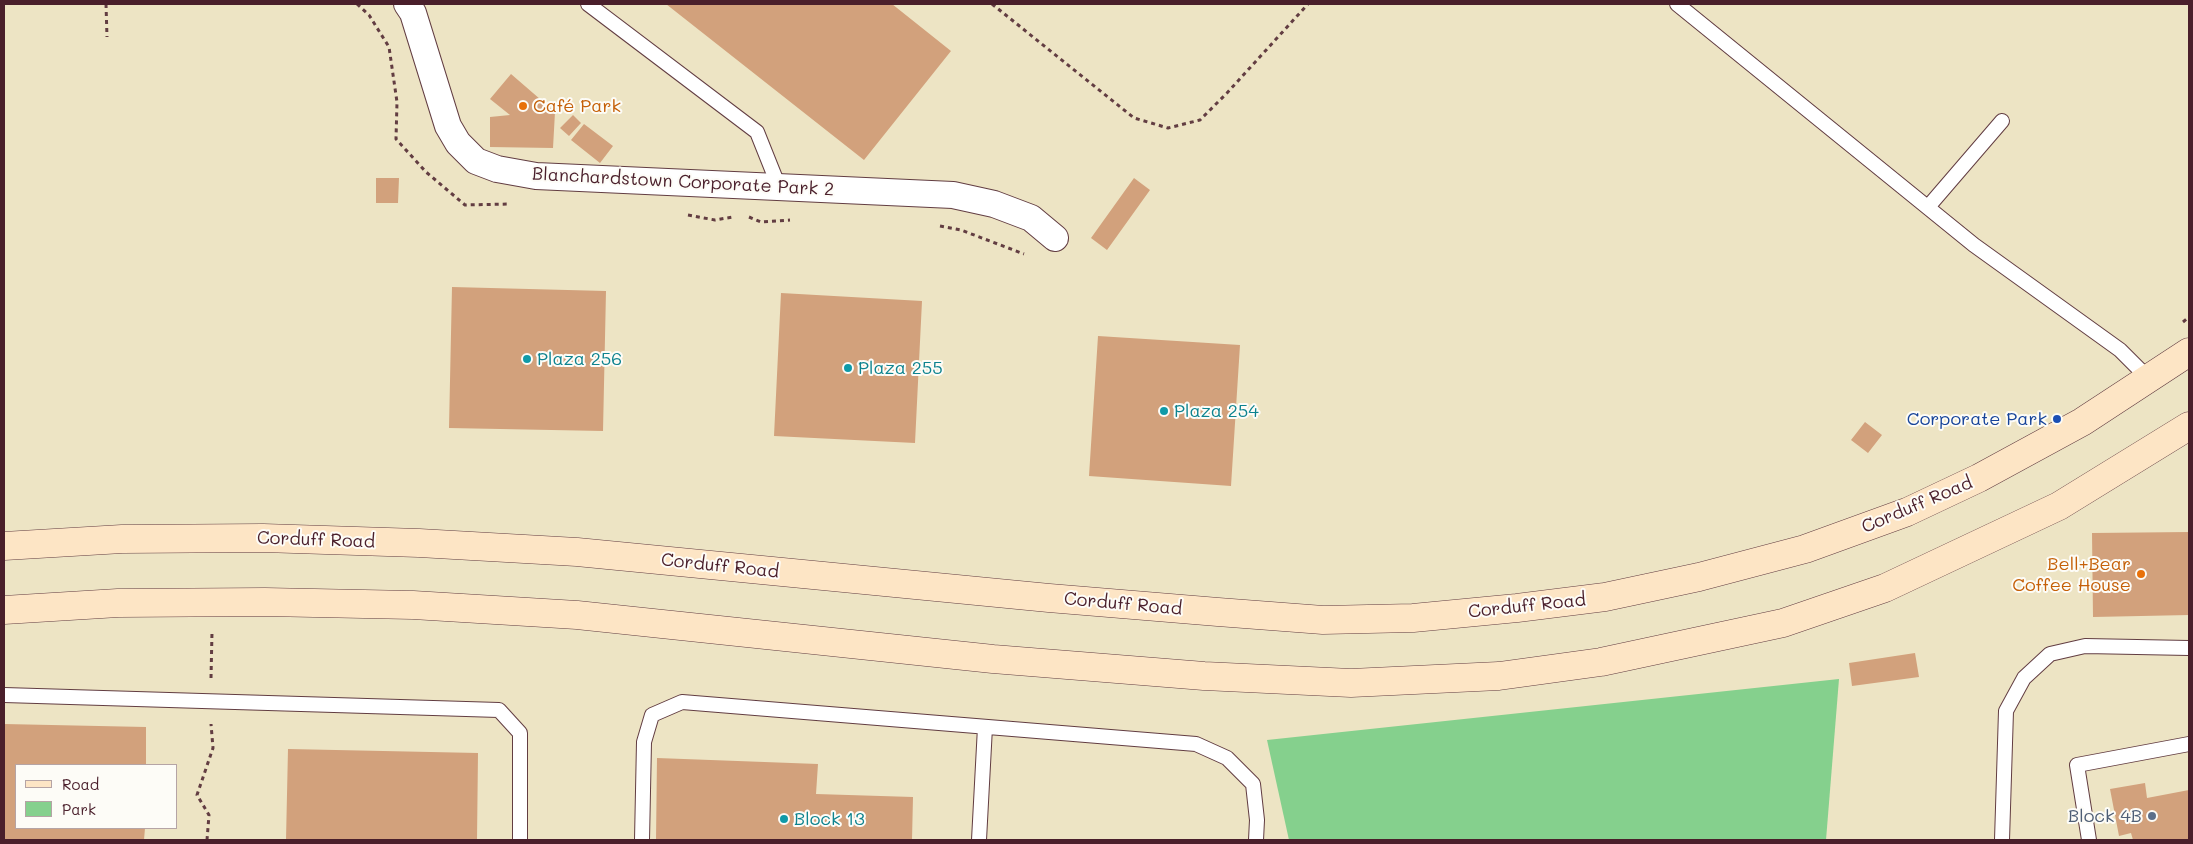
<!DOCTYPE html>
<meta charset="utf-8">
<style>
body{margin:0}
#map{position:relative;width:2193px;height:844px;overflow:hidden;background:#ede4c4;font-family:Mali,sans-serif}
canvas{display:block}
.frame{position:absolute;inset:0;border:5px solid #4a1f2b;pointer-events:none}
.legend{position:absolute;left:15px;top:764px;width:162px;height:65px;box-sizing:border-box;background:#fdfcf7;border:1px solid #b5a4a5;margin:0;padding:6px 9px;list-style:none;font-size:15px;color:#4a1f2b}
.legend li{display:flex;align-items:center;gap:10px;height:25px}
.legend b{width:25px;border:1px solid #b5a4a5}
</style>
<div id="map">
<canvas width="2193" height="844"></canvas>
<div class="frame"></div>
<ul class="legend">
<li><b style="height:6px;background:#fde5c5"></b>Road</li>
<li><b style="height:14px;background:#85d08d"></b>Park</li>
</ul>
</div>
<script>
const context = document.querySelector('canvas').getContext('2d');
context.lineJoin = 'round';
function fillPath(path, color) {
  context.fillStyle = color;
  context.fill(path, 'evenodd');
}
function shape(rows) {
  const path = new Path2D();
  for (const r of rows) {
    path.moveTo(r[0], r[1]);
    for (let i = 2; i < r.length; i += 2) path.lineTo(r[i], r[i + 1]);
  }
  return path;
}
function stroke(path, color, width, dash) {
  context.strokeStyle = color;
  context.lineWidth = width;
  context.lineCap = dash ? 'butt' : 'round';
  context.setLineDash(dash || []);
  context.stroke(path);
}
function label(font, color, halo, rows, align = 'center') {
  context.font = font + ' Mali,sans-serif';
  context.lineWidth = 4;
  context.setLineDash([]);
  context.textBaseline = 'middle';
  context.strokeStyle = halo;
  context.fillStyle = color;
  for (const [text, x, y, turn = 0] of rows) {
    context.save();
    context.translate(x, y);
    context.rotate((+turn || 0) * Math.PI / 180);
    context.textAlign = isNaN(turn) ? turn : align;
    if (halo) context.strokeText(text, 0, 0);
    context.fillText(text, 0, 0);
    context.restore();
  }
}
fillPath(shape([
 [1839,679,1826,840,1289,840,1267,740]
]), '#85d08d');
fillPath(shape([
 [666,4,892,4,951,51,864,160],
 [511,74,555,112,553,148,490,147,490,117,510,115,490,99],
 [573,115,581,123,569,136,560,128],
 [584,124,613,146,600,163,571,140],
 [376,178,399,178,398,203,376,203],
 [1134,178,1150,190,1107,250,1091,238],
 [452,287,606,291,603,431,449,428],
 [781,293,922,301,915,443,774,436],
 [1098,336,1240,345,1231,486,1089,476],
 [1865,422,1882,435,1868,453,1851,440],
 [2189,532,2189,615,2093,617,2092,533],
 [1915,653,1919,677,1852,686,1849,663],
 [4,724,146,727,146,765,16,765,16,828,145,828,144,840,4,840],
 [288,749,478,753,477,840,286,840],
 [657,758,818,764,816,794,913,797,912,840,656,840],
 [2145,783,2147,798,2189,790,2189,840,2133,840,2131,833,2119,836,2110,789]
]), '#d2a17c');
const lane = shape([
 [588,4,757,132,779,187],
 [1677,4,1974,245,2120,350,2150,380],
 [1928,207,2002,121],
 [4,695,499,710,520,733,520,840],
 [642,840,644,742,652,715,682,702,1196,744,1227,758,1253,784,1257,820,1256,840],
 [979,840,985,727],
 [2002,840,2006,711,2024,678,2050,654,2085,646,2189,648],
 [2089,840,2077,765,2189,744]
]);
const street = shape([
 [407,4,413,13,448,126,458,143,476,161,497,169,536,176,953,195,994,204,1031,218,1055,238]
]);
const secondary = shape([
 [4,546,122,539,263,538,419,543,577,552,1049,598,1218,612,1323,620,1413,618,1517,608,1605,597,1699,577,1805,549,1907,512,1979,478,2082,422,2189,352],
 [4,610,118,603,265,602,413,605,577,615,993,659,1204,676,1351,683,1499,676,1601,662,1783,623,1885,588,2059,506,2189,426]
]);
stroke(lane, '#623d42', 16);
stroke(street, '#623d42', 28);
stroke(secondary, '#623d42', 29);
stroke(shape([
 [106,4,107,37],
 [357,4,369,15,389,47,397,102,396,139,426,172,465,205,510,204],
 [992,4,1134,118,1168,128,1200,120,1227,93,1308,4],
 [688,215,715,220,733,217],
 [749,217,761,222,790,220],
 [940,226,961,230,1024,254],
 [2183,322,2189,317],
 [211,678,212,632],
 [207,840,209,815,197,795,213,748,211,724]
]), '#623d42', 3, [4, 4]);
stroke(lane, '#fff', 14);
stroke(street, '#fff', 26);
stroke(secondary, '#fde5c5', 28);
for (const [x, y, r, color] of [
 [523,106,5,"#e8710a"],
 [527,359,5,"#0f9aa8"],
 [848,368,5,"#0f9aa8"],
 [1164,411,5,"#0f9aa8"],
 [2057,419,5,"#1a4fb4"],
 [2141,574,5,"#e8710a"],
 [2152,816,5,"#5c6f8a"],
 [784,819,5,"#0f9aa8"]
]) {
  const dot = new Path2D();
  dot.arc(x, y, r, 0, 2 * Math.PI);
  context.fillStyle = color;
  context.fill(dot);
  stroke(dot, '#fdfcf7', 2);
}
label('18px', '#c56008', '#fdfcf7', [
 ["Café Park",533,106],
 ["Bell+Bear",2131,564,"right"],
 ["Coffee House",2131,585,"right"]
], 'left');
label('18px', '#4a1f2b', '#fdfcf7', [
 ["Blanchardstown Corporate Park 2",683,182,3],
 ["Corduff Road",1917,505,-23],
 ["Corduff Road",316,540,2],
 ["Corduff Road",720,566,6],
 ["Corduff Road",1123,604,5],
 ["Corduff Road",1527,606,-6]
]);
label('18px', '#0d838f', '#fdfcf7', [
 ["Plaza 256",537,359],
 ["Plaza 255",858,368],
 ["Plaza 254",1174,411],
 ["Block 13",794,819]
], 'left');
label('18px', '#164399', '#fdfcf7', [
 ["Corporate Park",2047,419]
], 'right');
label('18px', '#4e5e75', '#fdfcf7', [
 ["Block 4B",2142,816]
], 'right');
</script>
